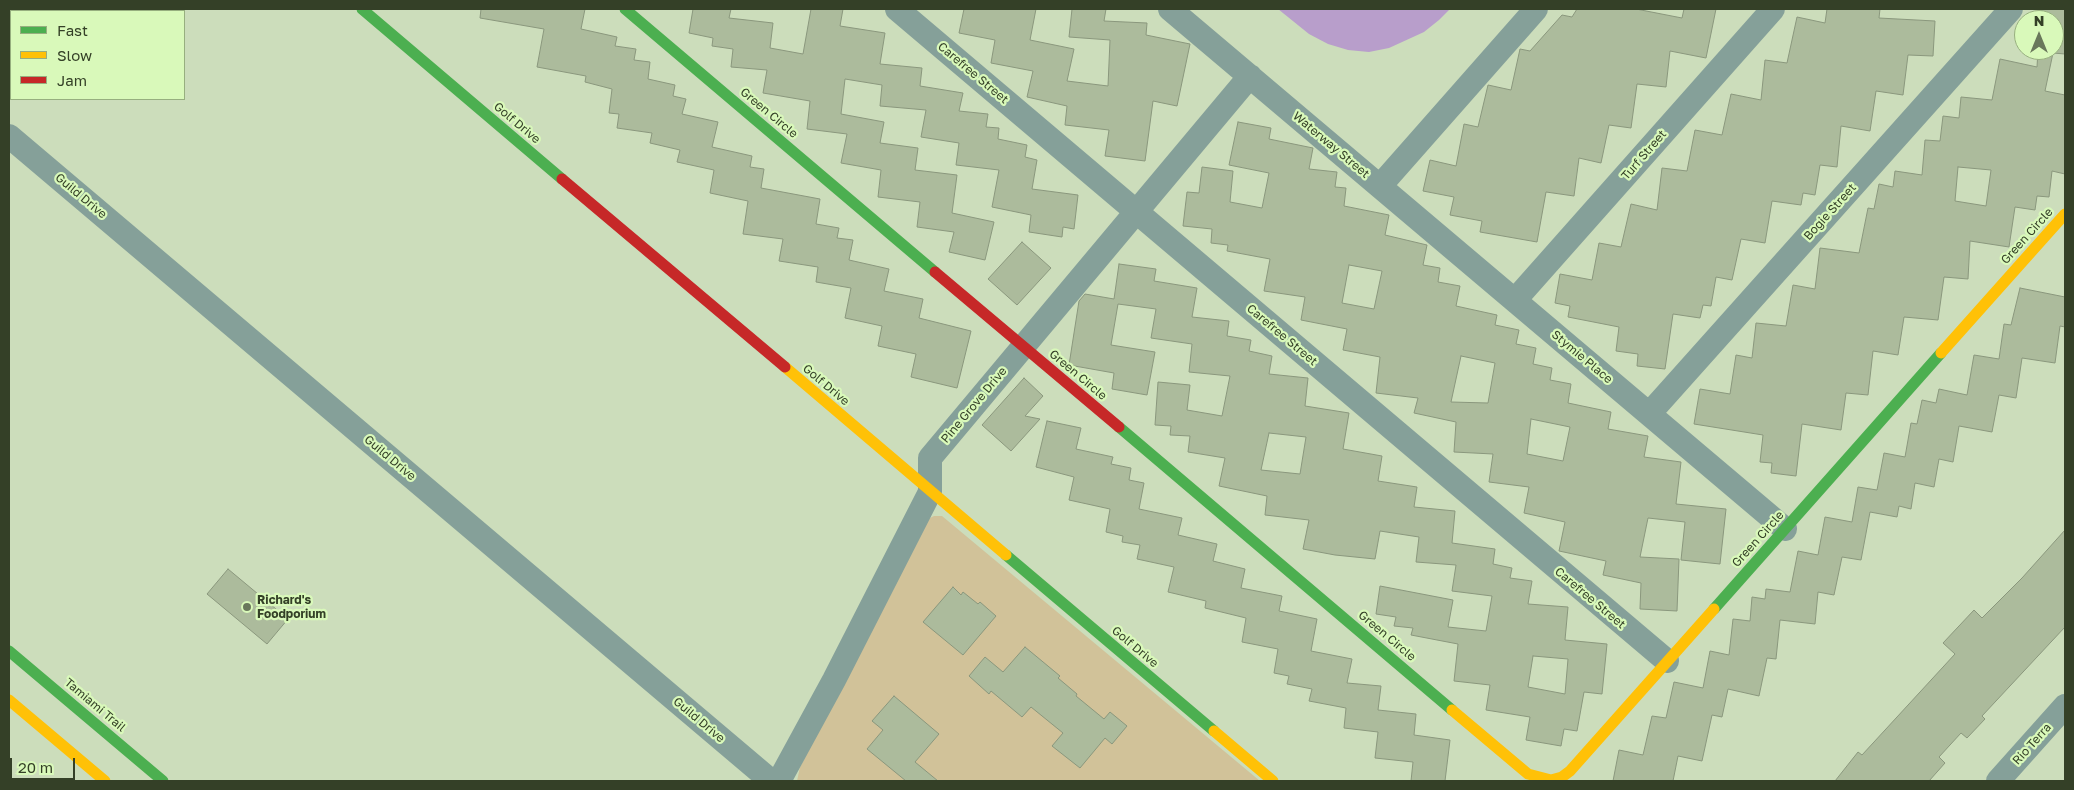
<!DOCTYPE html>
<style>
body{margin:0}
#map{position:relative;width:2074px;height:790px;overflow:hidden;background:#cdb;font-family:"Golos Text",sans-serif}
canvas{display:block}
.frame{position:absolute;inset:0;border:10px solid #344027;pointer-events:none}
.legend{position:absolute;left:10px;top:10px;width:175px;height:90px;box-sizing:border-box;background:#d9f9ba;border:1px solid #97af7f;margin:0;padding:6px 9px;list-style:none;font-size:15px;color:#344027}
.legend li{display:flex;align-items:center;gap:10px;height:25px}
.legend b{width:25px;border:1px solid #97af7f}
.north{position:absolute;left:2014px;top:10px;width:50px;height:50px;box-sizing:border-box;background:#d9f9ba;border:1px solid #97af7f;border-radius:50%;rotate:0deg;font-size:14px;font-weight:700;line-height:20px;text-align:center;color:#344027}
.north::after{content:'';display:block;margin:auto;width:18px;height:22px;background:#69775b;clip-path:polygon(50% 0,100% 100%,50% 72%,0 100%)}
.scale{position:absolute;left:10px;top:758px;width:65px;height:22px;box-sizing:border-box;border:2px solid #344027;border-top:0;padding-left:6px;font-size:15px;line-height:18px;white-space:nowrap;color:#344027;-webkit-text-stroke:4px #d9f9ba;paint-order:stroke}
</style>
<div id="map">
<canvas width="2074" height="790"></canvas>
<div class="frame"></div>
<ul class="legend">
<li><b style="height:6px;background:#4caf50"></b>Fast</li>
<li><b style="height:6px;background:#ffc107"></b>Slow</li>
<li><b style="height:6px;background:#c62828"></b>Jam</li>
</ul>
<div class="north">N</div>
<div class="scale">20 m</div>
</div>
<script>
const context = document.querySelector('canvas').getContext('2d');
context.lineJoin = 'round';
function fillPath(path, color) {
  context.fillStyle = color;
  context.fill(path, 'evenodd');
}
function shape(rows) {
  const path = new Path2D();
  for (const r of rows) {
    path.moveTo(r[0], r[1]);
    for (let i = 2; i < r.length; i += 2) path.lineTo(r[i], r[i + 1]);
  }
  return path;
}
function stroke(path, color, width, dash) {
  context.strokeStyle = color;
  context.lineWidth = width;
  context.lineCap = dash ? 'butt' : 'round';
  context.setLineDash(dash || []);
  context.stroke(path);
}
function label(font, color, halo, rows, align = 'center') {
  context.font = font + ' "Golos Text",sans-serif';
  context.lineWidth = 4.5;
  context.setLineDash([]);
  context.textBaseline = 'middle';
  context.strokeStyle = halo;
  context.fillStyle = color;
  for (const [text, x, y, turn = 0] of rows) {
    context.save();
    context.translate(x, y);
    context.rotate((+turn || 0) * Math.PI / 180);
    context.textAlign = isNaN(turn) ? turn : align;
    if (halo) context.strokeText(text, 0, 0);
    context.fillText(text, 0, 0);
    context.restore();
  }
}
fillPath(shape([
 [934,516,942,516,1260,781,797,781,800,767,926,520]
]), '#d1c299');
fillPath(shape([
 [1278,9,1450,9,1439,20,1424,32,1389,48,1369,52,1348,50,1328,44,1309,34]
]), '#b89ecb');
const building = shape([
 [481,9,585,9,581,29,617,37,615,46,636,49,634,60,650,62,648,79,675,85,673,96,686,99,682,114,718,122,712,147,752,156,750,167,764,169,761,188,820,199,816,224,839,228,837,238,853,240,849,260,889,269,884,291,923,299,919,318,971,331,957,388,911,377,916,354,878,346,882,326,845,318,851,288,816,282,818,267,779,261,783,239,743,234,748,201,710,193,714,170,677,162,680,150,650,143,652,133,617,128,619,114,609,113,612,89,585,82,586,76,537,67,544,29,480,18,481,9],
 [693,9,731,9,729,18,773,23,770,48,803,54,811,9,843,9,840,26,885,33,880,64,922,68,920,86,963,93,959,111,988,114,986,127,999,128,998,139,1027,145,1025,157,1037,160,1032,189,1078,195,1074,229,1063,227,1062,237,1029,232,1031,215,992,207,999,170,956,165,959,143,921,137,926,110,880,106,882,85,845,79,841,114,884,122,880,143,918,148,915,170,957,175,952,213,994,222,985,260,949,252,954,232,917,227,920,202,878,197,881,170,841,163,847,134,807,129,810,101,763,93,767,70,731,67,733,49,712,46,713,38,689,33,693,9],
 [964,9,1036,9,1030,40,1074,49,1067,81,1108,86,1110,40,1069,37,1072,9,1106,9,1104,21,1147,23,1146,35,1190,44,1177,106,1153,101,1145,161,1105,156,1109,130,1065,125,1067,106,1027,97,1033,71,991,63,995,40,959,33,964,9],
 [1577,9,1636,9,1682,18,1684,9,1716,9,1706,58,1670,51,1666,87,1637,84,1631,128,1609,125,1601,163,1579,158,1574,196,1546,192,1537,242,1480,232,1482,221,1450,215,1454,197,1423,191,1430,160,1456,166,1464,124,1478,127,1488,85,1511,90,1520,49,1530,51,1562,15,1572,17,1577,9],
 [1827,9,1880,9,1879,18,1935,21,1933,56,1908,55,1903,95,1876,91,1870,131,1841,126,1837,167,1820,165,1815,195,1803,193,1801,205,1772,201,1765,243,1741,239,1732,280,1716,277,1711,306,1703,305,1700,318,1673,314,1665,369,1637,366,1638,354,1616,351,1619,327,1568,317,1570,306,1555,303,1560,274,1592,280,1599,243,1621,247,1631,204,1657,210,1662,168,1687,171,1695,130,1722,135,1731,94,1761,100,1765,60,1787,63,1797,17,1825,23,1827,9],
 [2042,9,2065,9,2065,54,2053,53,2045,91,2065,95,2065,174,2052,171,2049,197,2037,196,2035,210,2015,207,2009,247,1970,241,1968,279,1944,277,1938,320,1904,317,1898,355,1873,351,1868,395,1846,393,1841,430,1802,424,1796,476,1771,473,1772,463,1760,462,1763,435,1694,424,1700,389,1730,394,1736,355,1752,358,1756,323,1786,326,1793,285,1815,289,1820,248,1859,253,1868,208,1874,209,1879,184,1893,187,1895,171,1922,175,1925,140,1940,141,1943,116,1959,118,1961,97,1992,100,2000,59,2037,67,2038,50,2054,50,2054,20,2041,20,2042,9],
 [1958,167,1991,170,1986,206,1955,201,1958,167],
 [1238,122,1271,128,1269,139,1313,148,1309,169,1337,172,1335,187,1346,188,1344,206,1389,215,1385,235,1427,245,1423,265,1440,268,1438,282,1460,286,1456,306,1497,315,1495,325,1519,330,1516,344,1536,348,1533,364,1552,368,1550,380,1571,384,1568,403,1611,412,1608,429,1648,436,1644,457,1681,462,1676,504,1726,509,1720,564,1681,560,1685,522,1648,518,1640,557,1679,559,1677,611,1640,609,1641,583,1603,575,1606,561,1559,551,1565,522,1524,513,1529,487,1489,482,1493,454,1454,452,1456,422,1414,413,1418,398,1376,393,1380,357,1343,350,1347,329,1301,320,1305,297,1264,291,1270,259,1227,251,1228,245,1211,243,1212,229,1183,226,1187,192,1199,193,1202,167,1233,171,1230,202,1262,208,1269,173,1229,165,1238,122],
 [1349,265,1382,271,1374,309,1342,303,1349,265],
 [1461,356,1495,363,1488,403,1451,402,1461,356],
 [1531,419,1570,427,1563,461,1527,454,1531,419],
 [1022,242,1051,268,1017,305,988,279,1022,242],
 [1119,264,1156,269,1154,281,1197,288,1192,317,1229,321,1227,336,1251,340,1249,351,1272,356,1269,374,1308,378,1305,406,1349,413,1343,449,1382,456,1378,481,1417,487,1414,507,1455,511,1452,543,1495,549,1493,564,1512,568,1510,578,1532,581,1528,604,1568,607,1565,640,1607,644,1602,694,1584,692,1577,731,1564,729,1561,746,1526,740,1530,717,1486,710,1490,685,1454,681,1458,644,1411,635,1413,628,1394,626,1396,617,1376,614,1380,586,1453,600,1448,627,1486,631,1492,596,1452,591,1456,565,1416,562,1419,537,1380,531,1375,559,1335,555,1303,549,1309,520,1265,515,1267,496,1219,486,1225,458,1188,452,1190,436,1170,435,1171,426,1155,425,1158,382,1190,385,1187,410,1222,416,1230,376,1189,372,1192,344,1151,338,1156,309,1118,304,1111,345,1155,352,1147,395,1112,389,1114,373,1069,365,1079,301,1085,294,1114,299,1119,264],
 [1269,433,1306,437,1300,474,1261,470,1269,433],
 [1533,656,1568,659,1565,694,1528,687,1533,656],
 [2020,288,2065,297,2065,327,2060,326,2055,363,2022,358,2016,398,1999,395,1992,432,1959,426,1953,462,1939,459,1934,487,1915,483,1911,509,1899,506,1897,517,1870,512,1861,560,1842,557,1834,595,1818,592,1815,624,1780,620,1776,659,1767,658,1759,696,1728,689,1722,717,1712,715,1702,761,1678,756,1673,781,1613,781,1619,750,1643,755,1652,716,1666,718,1674,682,1703,688,1710,651,1729,655,1733,619,1750,621,1752,597,1765,599,1766,589,1790,592,1798,551,1818,555,1825,517,1852,522,1858,487,1877,490,1884,453,1905,457,1911,423,1917,424,1922,400,1936,403,1939,389,1967,395,1974,355,1999,359,2004,324,2011,325,2020,288],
 [1024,378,1043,396,1025,416,1040,419,1011,451,982,425,1024,378],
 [1047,421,1081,428,1076,449,1113,457,1111,464,1131,468,1129,480,1144,483,1139,509,1182,518,1178,535,1217,544,1213,561,1245,569,1241,588,1282,596,1279,611,1317,619,1311,651,1352,659,1347,683,1381,686,1378,710,1416,714,1414,735,1450,740,1445,781,1411,781,1413,762,1375,758,1378,732,1344,728,1346,708,1309,701,1312,689,1287,684,1289,676,1274,673,1278,649,1242,642,1246,618,1205,608,1206,601,1168,592,1174,567,1137,559,1140,545,1122,542,1123,536,1106,532,1110,509,1069,500,1074,477,1036,467,1047,421],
 [2065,530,2065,627,1982,716,1985,719,1967,738,1961,733,1939,757,1945,763,1929,781,1835,781,1858,752,1862,755,1955,654,1943,643,1974,610,1982,618,2022,578,2065,530],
 [228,569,288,619,267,644,207,594,228,569],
 [953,587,961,595,963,592,978,604,980,602,996,616,963,655,923,622,953,587],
 [1025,647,1060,676,1058,678,1077,694,1076,696,1104,719,1110,712,1127,726,1112,744,1105,738,1080,768,1052,746,1063,733,1031,707,1022,717,991,691,989,694,969,676,985,657,1003,672,1025,647],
 [894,696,939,734,915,762,938,781,906,781,867,749,883,730,872,721,894,696]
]);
fillPath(building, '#acbb9c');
stroke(building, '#8a977d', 1);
stroke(shape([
 [897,9,1667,661],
 [1170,9,1785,529],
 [9,136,771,781],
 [1380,186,1536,9],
 [1515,300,1773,9],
 [1649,414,2011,9],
 [779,781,834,680,930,492,930,458,1250,76],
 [1998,781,2065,706]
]), '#85a099', 24);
stroke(shape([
 [362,9,562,179],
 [625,9,935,272],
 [1119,427,1452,710],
 [1006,555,1214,731],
 [1714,609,1941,353],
 [9,651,163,781]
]), '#4caf50', 11);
stroke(shape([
 [1941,353,2065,214],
 [785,367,1006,555],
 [9,700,105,781],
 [1452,710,1528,774,1551,780,1562,777,1570,771,1714,609],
 [1214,731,1273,781]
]), '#ffc107', 11);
stroke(shape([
 [562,179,785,367],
 [935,272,1119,427]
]), '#c62828', 11);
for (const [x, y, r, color] of [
 [247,607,5,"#69775b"]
]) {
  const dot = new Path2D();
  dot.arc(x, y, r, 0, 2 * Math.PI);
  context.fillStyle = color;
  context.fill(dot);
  stroke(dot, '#d9f9ba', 2);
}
label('12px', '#344027', '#d9f9ba', [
 ["Carefree Street",973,73,40],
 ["Green Circle",769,113,40],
 ["Golf Drive",517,123,40],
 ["Waterway Street",1331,145,40],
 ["Turf Street",1644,155,-49],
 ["Guild Drive",81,196,40],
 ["Bogie Street",1830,212,-48],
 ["Green Circle",2027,236,-48],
 ["Carefree Street",1282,335,40],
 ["Stymie Place",1582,357,40],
 ["Green Circle",1078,375,40],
 ["Golf Drive",826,385,40],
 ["Pine Grove Drive",974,405,-50],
 ["Guild Drive",390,458,40],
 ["Green Circle",1758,539,-48],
 ["Carefree Street",1590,598,40],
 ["Green Circle",1387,636,40],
 ["Golf Drive",1135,647,40],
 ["Tamiami Trail",95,705,40],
 ["Guild Drive",699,720,40],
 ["Rio Terra",2032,744,-48]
]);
label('bold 12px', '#344027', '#d9f9ba', [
 ["Richard's",257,600],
 ["Foodporium",257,614]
], 'left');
</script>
